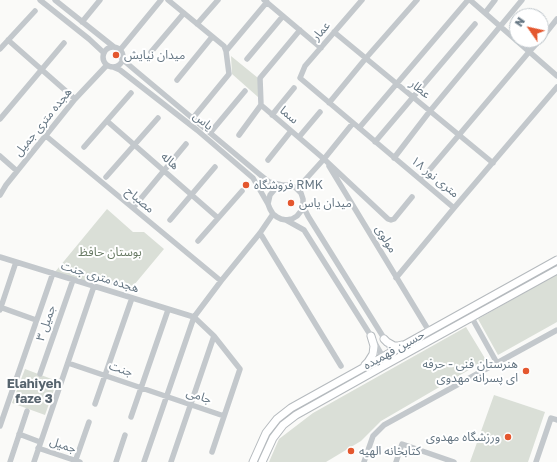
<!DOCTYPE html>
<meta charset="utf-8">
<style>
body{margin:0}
#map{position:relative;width:557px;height:462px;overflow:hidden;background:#fafaf8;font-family:"Golos Text",sans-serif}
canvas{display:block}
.north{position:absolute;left:509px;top:8px;width:40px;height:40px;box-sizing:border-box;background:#fff;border:1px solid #c1c8cd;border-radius:50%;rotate:304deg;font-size:11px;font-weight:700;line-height:16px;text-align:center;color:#657683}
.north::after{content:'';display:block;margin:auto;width:14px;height:18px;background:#e4572e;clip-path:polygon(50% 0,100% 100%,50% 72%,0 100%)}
</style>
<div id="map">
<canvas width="557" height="462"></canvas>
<div class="north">N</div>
</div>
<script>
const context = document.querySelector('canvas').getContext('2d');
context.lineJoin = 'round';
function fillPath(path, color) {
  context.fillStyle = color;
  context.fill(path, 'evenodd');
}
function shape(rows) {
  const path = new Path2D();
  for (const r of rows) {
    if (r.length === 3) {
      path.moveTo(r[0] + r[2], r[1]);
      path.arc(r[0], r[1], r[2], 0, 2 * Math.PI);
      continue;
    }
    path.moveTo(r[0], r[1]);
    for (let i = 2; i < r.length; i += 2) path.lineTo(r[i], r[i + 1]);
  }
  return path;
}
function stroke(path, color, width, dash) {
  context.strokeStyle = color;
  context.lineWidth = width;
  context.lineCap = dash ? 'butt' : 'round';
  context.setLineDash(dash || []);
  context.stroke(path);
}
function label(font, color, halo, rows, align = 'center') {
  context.font = font + ' "Golos Text","Noto Sans Arabic",sans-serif';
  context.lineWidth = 4;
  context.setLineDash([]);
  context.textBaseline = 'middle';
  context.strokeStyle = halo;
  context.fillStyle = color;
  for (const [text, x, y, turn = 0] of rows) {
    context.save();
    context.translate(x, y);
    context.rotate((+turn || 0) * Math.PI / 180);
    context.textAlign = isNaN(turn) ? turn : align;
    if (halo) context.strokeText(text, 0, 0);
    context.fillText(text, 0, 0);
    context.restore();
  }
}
fillPath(shape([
 [231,56,258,78,258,97,232,74],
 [107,209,133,232,144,232,164,249,129,291,96,279,88,283,55,272],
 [557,274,557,322,498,355,478,319],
 [466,327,486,360,381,421,361,441,326,462,269,462,279,439,313,413],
 [25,369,57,381,45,415,12,403],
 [494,395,545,412,528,462,470,462]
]), '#dadfd7');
const major = shape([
 [384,339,387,342,394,346,398,346,402,345],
 [365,365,368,362,373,354,374,346,371,336],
 [253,462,266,433,277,419,291,408,557,260],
 [262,462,273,438,283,425,296,415,387,364,557,270]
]);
stroke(major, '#b5babe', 9);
stroke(shape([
 [40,0,89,39,104,53],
 [55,0,114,47],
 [168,0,224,46,226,51,229,74,193,118],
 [264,0,321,48],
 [362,0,305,66,300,78,454,208],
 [470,0,557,76],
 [485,13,495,0],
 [82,22,100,0],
 [197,24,218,0],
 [300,30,260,78,261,105,324,159,388,219,391,220,394,219,412,197],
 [334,32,493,163],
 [541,39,557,19],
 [8,40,75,99],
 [113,57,10],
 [0,49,35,11],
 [120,50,161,0],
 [226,51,267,2],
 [151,52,184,13],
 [122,59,136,71,258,173,269,182,282,185],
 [247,59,283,16],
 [113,67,120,70,197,130,253,178,268,204],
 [177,80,212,37],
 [329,103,366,58,417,0],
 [272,115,294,88],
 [0,119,64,43],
 [107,121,218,218],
 [359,128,468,0],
 [210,133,245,91],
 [239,135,261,105],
 [46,136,221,281],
 [299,137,320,112],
 [375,142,475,24],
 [84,147,131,93],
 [0,156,17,171],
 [394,158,430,111,522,0],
 [268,160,291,131],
 [329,166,429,331],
 [106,177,158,118],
 [421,180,529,52,540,40],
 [296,188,305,180,324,159,353,123],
 [0,195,6,185,75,99,107,65],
 [303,206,301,211,297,216,292,219,286,220,281,219,277,217,273,214,270,209,268,204,270,195,275,189,282,185,289,185,296,188,301,193,303,199,303,206,308,216,392,351],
 [133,208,186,144],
 [170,220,215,167],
 [286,220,304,230,371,336,383,357],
 [260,233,341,366],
 [198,241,242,191],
 [0,257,194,317,214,336,240,369,212,452],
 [396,278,454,208,557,87],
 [0,307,36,320],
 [0,310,16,262],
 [472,318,497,363],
 [68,363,224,416],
 [40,374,73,280],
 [95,404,132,298],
 [131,417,168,310],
 [0,426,53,273],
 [19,434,40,442],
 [38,448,80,462],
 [10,462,27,411],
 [34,462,94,286],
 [75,462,89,422],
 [116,462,125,435],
 [144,462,194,317,221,281,260,233,273,214],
 [171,462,214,336],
 [364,462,373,436,384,425,557,330],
 [396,462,402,444,454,462],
 [536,462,551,418,557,420]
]), '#c3c8cc', 5.5);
stroke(major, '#fff', 7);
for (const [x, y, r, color] of [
 [116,55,4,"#e4572e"],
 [246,185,4,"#e4572e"],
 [291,203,4,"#e4572e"],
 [526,371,4,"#e4572e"],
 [508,437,4,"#e4572e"],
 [351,451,4,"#e4572e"]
]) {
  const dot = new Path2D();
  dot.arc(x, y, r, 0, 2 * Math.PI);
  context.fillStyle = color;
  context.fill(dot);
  stroke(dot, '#fff', 1.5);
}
label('12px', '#657683', '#fff', [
 ["عمار",321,31,-49],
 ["عطار",420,89,39],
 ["سما",289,115,40],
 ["یاس",203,121,39],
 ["هجده متری جمیل",43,122,-51],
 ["هاله",170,161,41],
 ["۱۸ متری نور",435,177,39],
 ["مصباح",140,200,40],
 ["مولوی",386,239,59],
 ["هجده متری جنت",100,277,17],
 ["جمیل ۳",46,323,-71],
 ["حسین فهمیده",394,350,-29],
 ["جنت",121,369,19],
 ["جامی",199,396,19],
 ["جمیل",63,445,19]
]);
label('12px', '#657683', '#fff', [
 ["میدان نیایش",124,55],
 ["فروشگاه RMK",254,185],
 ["میدان یاس",299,203],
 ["هنرستان فنی - حرفه",518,364,"right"],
 ["ای پسرانه مهدوی",518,378,"right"],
 ["ورزشگاه مهدوی",500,437,"right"],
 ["کتابخانه الهیه",359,451]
], 'left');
label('12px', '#687a64', '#fff', [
 ["بوستان حافظ",110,252]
]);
label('bold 13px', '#57646e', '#fff', [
 ["Elahiyeh",34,384],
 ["faze 3",34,399]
]);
</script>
